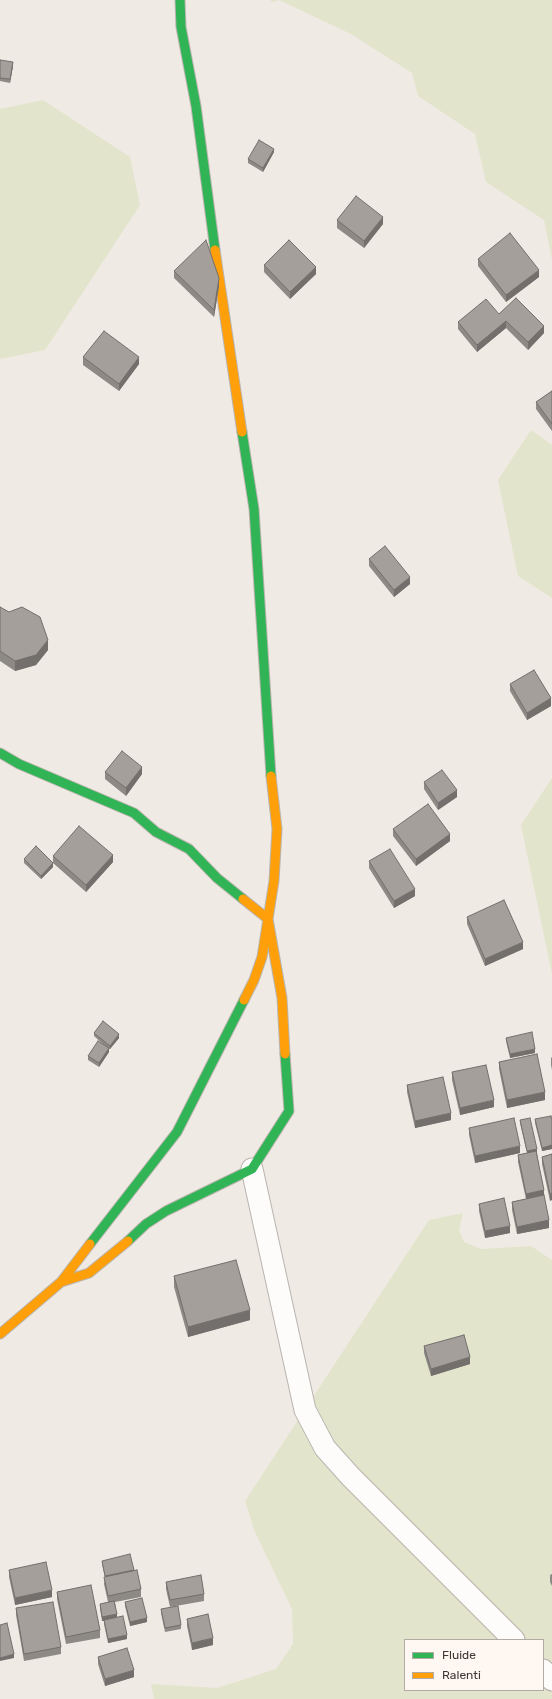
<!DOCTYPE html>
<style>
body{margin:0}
#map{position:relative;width:552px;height:1699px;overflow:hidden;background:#f0eae4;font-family:Rubik,sans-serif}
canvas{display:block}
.legend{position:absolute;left:404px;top:1639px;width:140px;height:52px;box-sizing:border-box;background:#fff7f1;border:1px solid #b1aaa5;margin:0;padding:5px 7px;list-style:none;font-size:12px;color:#3c3733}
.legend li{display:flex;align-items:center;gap:8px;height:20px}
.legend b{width:20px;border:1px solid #b1aaa5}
</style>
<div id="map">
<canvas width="552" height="1699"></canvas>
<ul class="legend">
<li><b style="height:5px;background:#30b455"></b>Fluide</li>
<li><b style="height:5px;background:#ff9f0a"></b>Ralenti</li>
</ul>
</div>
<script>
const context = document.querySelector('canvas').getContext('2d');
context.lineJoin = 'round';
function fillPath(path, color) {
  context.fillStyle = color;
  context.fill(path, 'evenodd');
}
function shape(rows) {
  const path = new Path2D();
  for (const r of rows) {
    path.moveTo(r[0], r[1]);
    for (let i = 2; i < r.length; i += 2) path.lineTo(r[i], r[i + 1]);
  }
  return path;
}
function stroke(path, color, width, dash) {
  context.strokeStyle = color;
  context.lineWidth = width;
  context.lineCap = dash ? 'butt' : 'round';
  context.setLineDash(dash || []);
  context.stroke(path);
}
fillPath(shape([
 [270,0,552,0,552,260,544,220,486,182,475,134,418,96,412,73,351,34,279,0,272,2],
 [43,100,130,157,140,205,45,350,0,359,0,109],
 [531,430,552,445,552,598,518,576,498,480],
 [552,778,552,974,521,825],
 [463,1213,459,1230,464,1242,481,1249,531,1246,552,1260,552,1699,154,1699,151,1684,217,1688,276,1669,293,1644,292,1609,255,1532,245,1501,429,1220],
 [405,1640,543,1640,543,1690,405,1690]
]), '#e3e4cc');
const street = shape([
 [252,1169,305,1410,325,1448,351,1477,514,1640],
 [543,1670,552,1680]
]);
const fast = shape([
 [180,0,181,27,196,106,215,250],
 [242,432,254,509,271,776],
 [0,753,19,764,134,813,156,832,189,849,217,878,243,899],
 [128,1241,146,1224,166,1211,252,1169,289,1111,285,1054],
 [90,1244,177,1132,244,1000]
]);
const slow = shape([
 [215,250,242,432],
 [243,899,268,919,282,998,285,1054],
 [244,1000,254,980,262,957,274,881,277,829,271,776],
 [61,1282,89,1273,128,1241],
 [0,1334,61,1282,90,1244]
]);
stroke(street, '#b9b4af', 23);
stroke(fast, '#b9b4af', 11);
stroke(slow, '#b9b4af', 11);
stroke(street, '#fdfcfb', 21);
stroke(fast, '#30b455', 9);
stroke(slow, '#ff9f0a', 9);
fillPath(shape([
 [0,60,13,66,10,83,0,81],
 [274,152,263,172,248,163,248,159],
 [337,220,383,224,364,248,337,228],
 [478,259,539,277,506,302,478,266],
 [264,265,316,274,290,299,264,272],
 [174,271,219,286,214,317,174,278],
 [499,314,544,333,528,350,506,328,477,352,458,329,458,322],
 [83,357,139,364,119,391,83,365],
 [552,391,552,431,536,409,536,402],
 [369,559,410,584,394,597,369,566],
 [0,607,48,650,36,665,15,671,0,661],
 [510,684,551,706,527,720,510,691],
 [105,772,142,774,126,796,105,779],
 [424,782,457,797,438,810,424,789],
 [393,829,450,841,416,866,393,836],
 [53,856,113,862,86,892,53,863,53,867,41,879,24,863,24,859,53,863],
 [369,861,415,896,394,908,369,868],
 [467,917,523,949,485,966,467,924],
 [94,1033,119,1038,110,1049,109,1049,109,1052,99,1067,88,1060,88,1056,105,1046,94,1036],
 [506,1038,535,1053,510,1058,506,1041],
 [552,1057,552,1070,551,1065,551,1058],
 [499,1062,545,1100,507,1108,499,1069],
 [452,1072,494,1107,460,1115,452,1080],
 [407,1085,451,1120,415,1128,407,1092],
 [535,1119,552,1120,552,1149,542,1151,535,1123],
 [520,1120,537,1153,549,1228,517,1234,512,1210,512,1202,526,1199,518,1162,518,1155,527,1153,520,1123],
 [469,1128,520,1153,475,1163,469,1135],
 [552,1154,550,1201,542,1164,542,1157],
 [479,1204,510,1233,485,1238,479,1211],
 [174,1276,250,1320,188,1337,174,1287],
 [424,1346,470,1364,431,1376,424,1353],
 [102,1561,134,1571,141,1589,141,1597,115,1602,117,1617,127,1639,108,1643,104,1624,104,1621,102,1621,100,1608,100,1604,108,1602,104,1584,105,1577,102,1564],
 [9,1570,52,1597,15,1605,9,1577],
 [552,1574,552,1586,550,1582,550,1575],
 [166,1582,204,1594,204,1601,170,1607,166,1589],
 [57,1592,100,1630,100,1638,66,1644,57,1599],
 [125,1602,147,1622,130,1626,125,1606],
 [16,1608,61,1647,61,1654,24,1661,16,1615],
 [161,1609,181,1625,181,1629,165,1632,161,1613],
 [187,1619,213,1645,192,1650,187,1626],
 [98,1657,134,1677,105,1686,98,1664]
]), '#8d8985');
fillPath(shape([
 [13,62,13,66,10,83,10,79],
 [274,149,274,152,263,172,263,168],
 [383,217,383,224,364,248,364,241],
 [316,267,316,274,290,299,290,292],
 [539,270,539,277,506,302,506,295],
 [219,278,219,286,214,317,214,310],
 [506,321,506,328,477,352,477,345],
 [544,326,544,333,528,350,528,342],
 [139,357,139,364,119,391,119,384],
 [410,577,410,584,394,597,394,590],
 [48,640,48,650,36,665,15,671,15,661],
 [551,698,551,706,527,720,527,713],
 [142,767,142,774,126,796,126,788],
 [457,790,457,797,438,810,438,803],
 [450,834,450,841,416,866,416,859],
 [113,855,113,862,86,892,86,885],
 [53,863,53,867,41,879,41,876],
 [415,889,415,896,394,908,394,901],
 [523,942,523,949,485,966,485,959],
 [119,1034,119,1038,110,1049,110,1046],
 [109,1048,109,1052,99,1067,99,1063],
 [535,1049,535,1053,510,1058,510,1054],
 [545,1092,545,1100,507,1108,507,1100],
 [494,1100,494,1107,460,1115,460,1108],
 [451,1113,451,1120,415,1128,415,1121],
 [552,1145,552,1149,542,1151,542,1148],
 [520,1146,520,1153,475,1163,475,1156],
 [537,1149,537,1153,527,1155,527,1151],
 [544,1190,544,1197,526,1201,526,1194],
 [552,1193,552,1200,550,1201,550,1194],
 [549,1220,549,1228,517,1234,517,1227],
 [510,1226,510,1233,485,1238,485,1231],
 [250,1310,250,1320,188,1337,188,1327],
 [470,1357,470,1364,431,1376,431,1369],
 [134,1570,134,1574,105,1580,105,1576],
 [52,1590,52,1597,15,1605,15,1598],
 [117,1614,117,1618,102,1621,102,1617],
 [147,1618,147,1622,130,1626,130,1622],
 [127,1635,127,1639,108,1643,108,1639],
 [213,1638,213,1645,192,1650,192,1643],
 [14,1654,14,1658,0,1661,0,1658],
 [134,1670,134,1677,105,1686,105,1679]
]), '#736f6c');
const building = shape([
 [0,60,13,62,10,79,0,78,0,60],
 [259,140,274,149,263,168,248,159,259,140],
 [356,196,383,217,364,241,337,220,356,196],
 [510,233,539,270,506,295,478,259,510,233],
 [206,240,219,278,214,310,174,271,206,240],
 [289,240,316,267,290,292,264,265,289,240],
 [516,298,544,326,528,342,506,321,477,345,458,322,486,299,499,314,516,298],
 [104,331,139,357,119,384,83,357,104,331],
 [552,391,552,424,536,402,552,391],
 [385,546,410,577,394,590,369,559,385,546],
 [0,607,9,612,22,607,40,617,48,640,36,655,15,661,0,651,0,607],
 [534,670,551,698,527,713,510,684,534,670],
 [122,751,142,767,126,788,105,772,122,751],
 [442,770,457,790,438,803,424,782,442,770],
 [428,804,450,834,416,859,393,829,428,804],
 [79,826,113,855,86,885,53,856,79,826],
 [36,846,53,863,41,876,24,859,36,846],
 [390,849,415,889,394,901,369,861,390,849],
 [504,900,523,942,485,959,467,917,504,900],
 [103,1021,119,1034,110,1046,94,1033,103,1021],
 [532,1032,535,1049,510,1054,506,1038,532,1032],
 [98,1041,109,1048,99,1063,88,1056,98,1041],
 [537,1054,545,1092,507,1100,499,1062,537,1054],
 [486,1065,494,1100,460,1108,452,1072,486,1065],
 [443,1077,451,1113,415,1121,407,1085,443,1077],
 [551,1116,552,1120,552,1145,542,1148,535,1119,551,1116],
 [514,1118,520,1146,475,1156,469,1128,514,1118],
 [530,1118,537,1149,527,1151,520,1120,530,1118],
 [536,1151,544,1190,526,1194,518,1155,536,1151],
 [552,1154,552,1193,550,1194,542,1157,552,1154],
 [544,1195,549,1220,517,1227,512,1202,544,1195],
 [504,1198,510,1226,485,1231,479,1204,504,1198],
 [236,1260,250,1310,188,1327,174,1276,236,1260],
 [464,1335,470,1357,431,1369,424,1346,464,1335],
 [130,1554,134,1570,105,1576,102,1561,130,1554],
 [46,1562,52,1590,15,1598,9,1570,46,1562],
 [137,1570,141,1589,108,1596,104,1577,137,1570],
 [201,1575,204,1594,170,1600,166,1582,201,1575],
 [91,1585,100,1630,66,1637,57,1592,91,1585],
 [142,1598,147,1618,130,1622,125,1602,142,1598],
 [114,1601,117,1614,102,1617,100,1604,114,1601],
 [53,1602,61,1647,24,1654,16,1608,53,1602],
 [178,1606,181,1625,165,1628,161,1609,178,1606],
 [208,1614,213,1638,192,1643,187,1619,208,1614],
 [123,1616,127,1635,108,1639,104,1620,123,1616],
 [7,1623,14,1654,0,1658,0,1625,7,1623],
 [127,1648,134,1670,105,1679,98,1657,127,1648]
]);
fillPath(building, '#a49f9b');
stroke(building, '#736f6c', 1);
</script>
